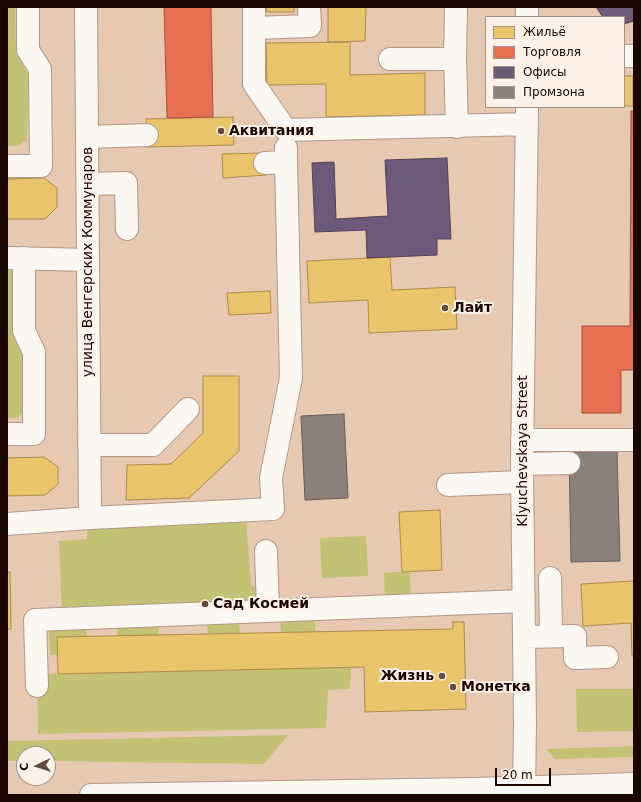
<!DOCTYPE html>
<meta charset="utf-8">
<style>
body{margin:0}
#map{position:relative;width:641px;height:802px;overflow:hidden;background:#e7c8b1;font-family:"DejaVu Sans",sans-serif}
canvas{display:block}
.frame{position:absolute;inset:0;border:8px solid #190700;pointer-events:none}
.legend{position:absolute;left:485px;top:16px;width:140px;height:92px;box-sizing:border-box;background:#fdf1e8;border:1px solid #a2938b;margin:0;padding:5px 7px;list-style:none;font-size:12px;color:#190700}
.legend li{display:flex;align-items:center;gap:8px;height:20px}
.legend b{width:20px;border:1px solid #a2938b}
.north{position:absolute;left:16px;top:746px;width:40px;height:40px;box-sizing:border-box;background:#fdf1e8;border:1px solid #a2938b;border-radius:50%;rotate:266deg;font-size:11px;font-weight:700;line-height:16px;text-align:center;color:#190700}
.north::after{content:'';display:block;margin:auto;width:14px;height:18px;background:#614b3e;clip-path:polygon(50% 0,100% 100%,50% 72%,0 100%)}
.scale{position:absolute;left:495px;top:768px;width:56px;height:18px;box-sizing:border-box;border:2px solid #190700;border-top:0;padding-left:5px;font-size:12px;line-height:14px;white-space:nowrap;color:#190700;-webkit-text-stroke:3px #fdf1e8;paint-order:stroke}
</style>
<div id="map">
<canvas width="641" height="802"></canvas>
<div class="frame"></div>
<ul class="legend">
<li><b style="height:11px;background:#e9c46a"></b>Жильё</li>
<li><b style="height:11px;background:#e76f51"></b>Торговля</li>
<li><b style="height:11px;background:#6d597a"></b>Офисы</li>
<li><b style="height:11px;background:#8a817c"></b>Промзона</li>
</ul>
<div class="north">С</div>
<div class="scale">20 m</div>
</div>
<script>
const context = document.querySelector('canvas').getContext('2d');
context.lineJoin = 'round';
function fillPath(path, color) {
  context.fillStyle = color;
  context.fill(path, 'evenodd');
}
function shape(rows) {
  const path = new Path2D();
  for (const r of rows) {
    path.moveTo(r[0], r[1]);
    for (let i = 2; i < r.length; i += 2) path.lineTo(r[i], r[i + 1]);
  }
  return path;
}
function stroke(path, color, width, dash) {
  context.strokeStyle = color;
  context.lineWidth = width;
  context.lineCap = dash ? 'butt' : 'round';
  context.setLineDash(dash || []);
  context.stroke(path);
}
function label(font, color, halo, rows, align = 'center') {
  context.font = font + ' "DejaVu Sans",sans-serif';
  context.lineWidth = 4;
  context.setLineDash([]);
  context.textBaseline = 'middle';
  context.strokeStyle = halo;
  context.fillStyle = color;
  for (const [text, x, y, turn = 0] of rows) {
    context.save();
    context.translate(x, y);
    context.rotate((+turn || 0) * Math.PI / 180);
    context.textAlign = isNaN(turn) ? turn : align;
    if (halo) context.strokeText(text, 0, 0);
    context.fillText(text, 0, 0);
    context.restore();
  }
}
fillPath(shape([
 [7,7,15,7,16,54,29,76,27,140,18,146,7,146],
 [7,262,16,275,25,345,24,412,17,418,7,418],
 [246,520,251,586,262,589,262,605,62,614,59,541,87,539,87,528],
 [366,536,368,576,322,578,320,538],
 [410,571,411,601,385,602,384,573],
 [315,619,315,632,281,632,280,620],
 [239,622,240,633,208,634,207,623],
 [159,627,158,635,117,636,117,628],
 [86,628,87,637,58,655,50,655,49,630],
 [351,667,350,689,328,690,326,728,38,734,37,674],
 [576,689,634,689,634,731,577,732],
 [288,735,264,764,48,761,48,754,24,754,24,761,7,761,7,741],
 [634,746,634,757,554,759,547,749]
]), '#c3c173');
const homes = shape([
 [266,7,294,7,294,12,267,12,266,7],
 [328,7,366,7,365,41,328,42,328,7],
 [350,42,350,75,425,73,425,115,326,117,326,84,267,85,266,43,350,42],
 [624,76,633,76,633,106,624,106,624,76],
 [233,117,234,145,147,147,146,119,233,117],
 [265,153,266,175,223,178,222,154,265,153],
 [44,178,57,188,57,207,45,219,7,219,7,179,44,178],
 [390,257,392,290,455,287,457,329,369,333,368,300,309,303,307,261,390,257],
 [270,291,271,313,229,315,227,293,270,291],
 [203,376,239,376,239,451,189,498,126,500,127,465,171,464,203,433,203,376],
 [44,457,58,467,58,484,45,495,7,496,7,458,44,457],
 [440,510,442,570,402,572,399,512,440,510],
 [10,572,11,629,7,629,7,573,10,572],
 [634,581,634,656,632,656,631,623,583,626,581,584,634,581],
 [453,622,464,622,466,709,365,712,364,667,58,674,57,637,453,629,453,622]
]);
fillPath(homes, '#e9c46a');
stroke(homes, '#ab8b4a', 1);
const shops = shape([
 [164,7,211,7,213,117,167,118,164,7],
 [631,111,634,111,634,370,621,370,621,413,582,413,582,326,630,326,631,111]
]);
fillPath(shops, '#e76f51');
stroke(shops, '#a95039', 1);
const offices = shape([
 [596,7,634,7,634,21,624,24,624,17,603,17,596,7],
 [447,158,451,239,437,239,437,255,367,258,366,230,315,232,312,163,334,162,336,219,388,216,385,160,447,158]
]);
fillPath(offices, '#6d597a');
stroke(offices, '#544055', 1);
const industry = shape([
 [344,414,348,498,305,500,301,416,344,414],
 [617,451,620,561,571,562,569,452,617,451]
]);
fillPath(industry, '#8a817c');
stroke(industry, '#685c57', 1);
const minor = shape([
 [86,7,90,518],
 [254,7,254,84,286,130,527,124],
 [456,7,455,59,457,127],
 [527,17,527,7],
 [254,28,310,26,309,7],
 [624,56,634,56],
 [390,59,455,59],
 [88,137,147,135],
 [265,163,286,162,286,148],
 [7,166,41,166,40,69,28,50,28,7],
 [88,184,126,183,127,229],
 [7,258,88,260],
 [7,434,34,434,34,352,24,331,24,258],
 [522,440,634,440],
 [89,445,153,445,188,409],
 [522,464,569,463],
 [448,485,522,482],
 [7,524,90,518,273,509,271,478,291,378,286,162],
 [266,551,268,610],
 [550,578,551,636],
 [524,637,575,636,575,658,607,657],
 [37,686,35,620,523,601],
 [524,795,525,723,522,464,527,107]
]);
const major = shape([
 [91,795,474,789,634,784]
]);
stroke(minor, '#b19987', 24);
stroke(major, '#b19987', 24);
stroke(minor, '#fbf7f3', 22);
stroke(major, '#fbf7f3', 22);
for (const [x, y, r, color] of [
 [221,131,4,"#614b3e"],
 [445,308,4,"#614b3e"],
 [205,604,4,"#614b3e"],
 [442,676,4,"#614b3e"],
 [453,687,4,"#614b3e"]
]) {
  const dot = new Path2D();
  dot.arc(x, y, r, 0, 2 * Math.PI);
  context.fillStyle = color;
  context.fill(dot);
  stroke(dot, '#fdf1e8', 1.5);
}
label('bold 14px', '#190700', '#fdf1e8', [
 ["Аквитания",229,131],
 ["Лайт",453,308],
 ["Сад Космей",213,604],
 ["Жизнь",434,676,"right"],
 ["Монетка",461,687]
], 'left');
label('14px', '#190700', '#fdf1e8', [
 ["улица Венгерских Коммунаров",88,262,-90],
 ["Klyuchevskaya Street",523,451,-90]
]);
</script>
